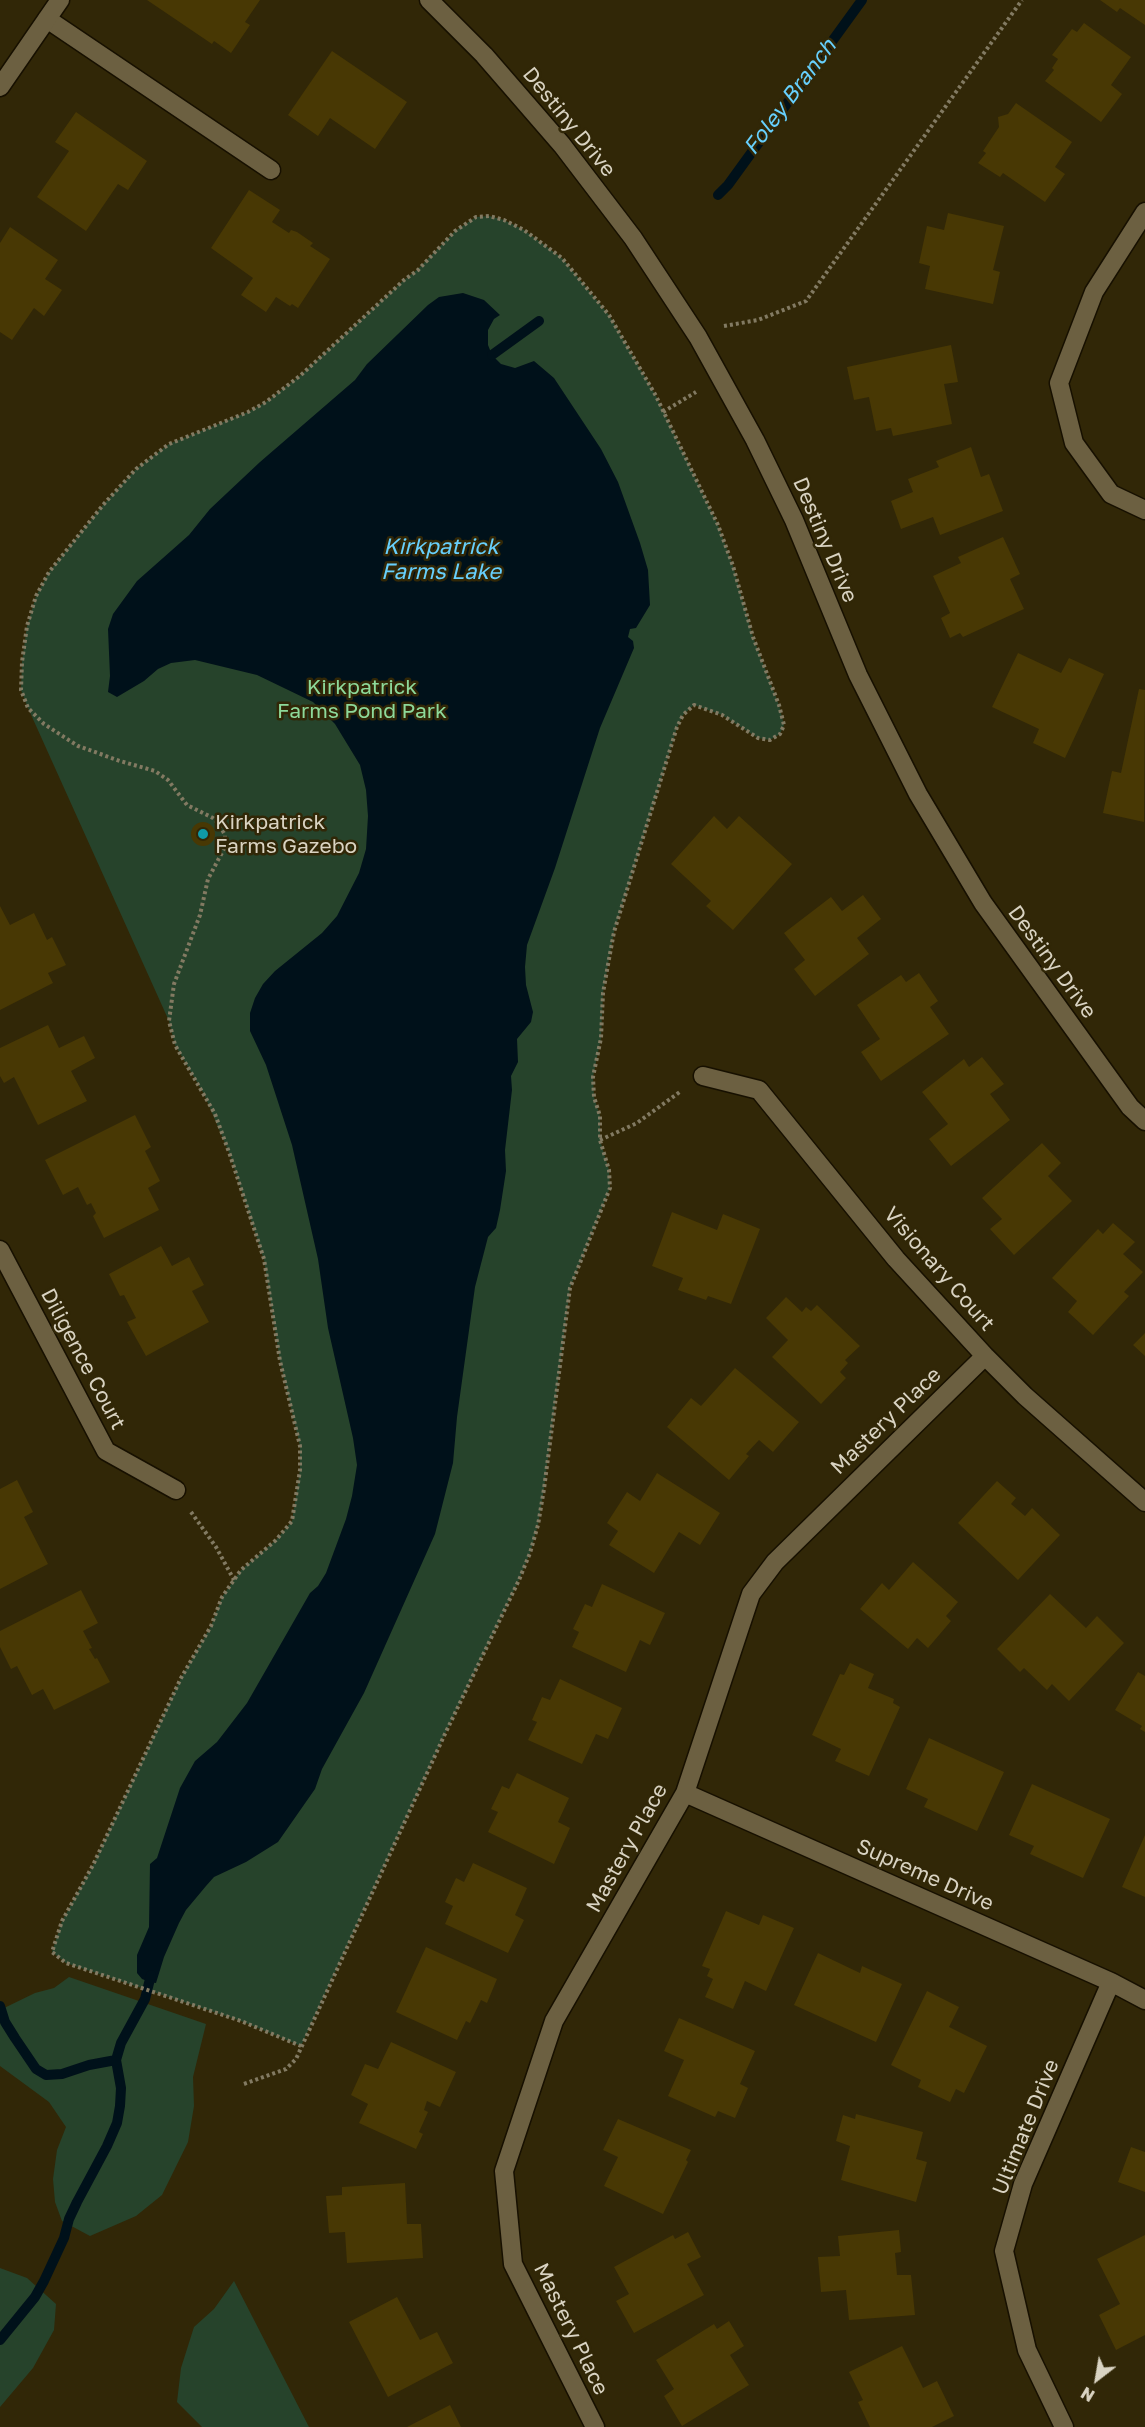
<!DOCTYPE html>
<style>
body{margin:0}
#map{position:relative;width:1145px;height:2427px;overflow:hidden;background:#312707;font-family:"Golos Text",sans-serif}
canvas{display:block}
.north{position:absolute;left:1067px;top:2349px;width:60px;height:60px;-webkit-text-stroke:4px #312707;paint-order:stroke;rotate:211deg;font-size:16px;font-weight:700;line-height:24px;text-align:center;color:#d9d3c2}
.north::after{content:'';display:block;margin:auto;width:21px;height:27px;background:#d9d3c2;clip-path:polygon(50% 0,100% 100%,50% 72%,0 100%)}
</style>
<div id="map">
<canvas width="1145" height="2427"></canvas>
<div class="north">N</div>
</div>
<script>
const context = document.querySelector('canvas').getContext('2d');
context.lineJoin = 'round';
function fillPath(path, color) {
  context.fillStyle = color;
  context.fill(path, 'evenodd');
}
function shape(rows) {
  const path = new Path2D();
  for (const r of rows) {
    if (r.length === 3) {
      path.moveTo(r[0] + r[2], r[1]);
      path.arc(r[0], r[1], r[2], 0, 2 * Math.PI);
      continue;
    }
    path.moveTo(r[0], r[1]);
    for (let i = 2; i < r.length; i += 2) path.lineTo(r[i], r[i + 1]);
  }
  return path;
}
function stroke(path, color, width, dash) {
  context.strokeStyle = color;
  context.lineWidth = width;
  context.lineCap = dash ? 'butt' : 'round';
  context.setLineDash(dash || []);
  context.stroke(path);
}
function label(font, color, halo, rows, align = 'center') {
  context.font = font + ' "Golos Text",sans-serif';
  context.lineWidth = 5;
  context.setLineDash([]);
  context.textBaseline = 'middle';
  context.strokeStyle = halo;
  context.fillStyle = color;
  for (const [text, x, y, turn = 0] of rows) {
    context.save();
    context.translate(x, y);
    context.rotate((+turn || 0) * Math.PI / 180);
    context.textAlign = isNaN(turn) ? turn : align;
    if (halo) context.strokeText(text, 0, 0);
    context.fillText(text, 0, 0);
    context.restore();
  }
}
fillPath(shape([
 [489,216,504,220,524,230,562,258,609,315,656,396,718,525,733,566,753,637,779,705,784,725,780,734,770,740,758,738,722,715,694,705,683,715,677,728,614,932,609,959,603,993,601,1038,593,1077,594,1097,600,1116,600,1140,609,1170,610,1188,570,1288,544,1489,538,1525,530,1553,519,1580,444,1736,301,2046,241,2021,66,1963,52,1952,62,1921,93,1865,181,1678,211,1626,222,1597,241,1570,276,1540,292,1521,300,1470,300,1446,280,1361,264,1260,230,1155,204,1094,175,1045,169,1021,28,708,21,690,22,662,27,626,36,596,49,572,103,505,136,469,169,444,248,412,266,402,301,375,404,280,418,269,455,231,476,217],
 [69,1977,206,2024,193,2077,194,2106,188,2142,162,2195,136,2216,90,2236,62,2221,55,2202,53,2179,57,2150,66,2127,49,2102,0,2066,0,2010,35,1993,54,1988],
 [0,2268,27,2278,56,2304,54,2330,33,2368,0,2407],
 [234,2281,309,2427,202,2427,177,2402,181,2368,194,2327,214,2309]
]), '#26432b');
fillPath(shape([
 [463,293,484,300,500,315,494,319,488,330,488,345,492,355,501,364,515,368,534,361,554,378,601,449,618,482,640,543,648,570,650,605,636,628,630,629,628,637,633,641,634,648,600,728,555,868,527,945,525,967,526,985,533,1012,531,1022,517,1039,518,1062,511,1076,512,1090,505,1150,506,1171,500,1210,496,1228,488,1237,475,1287,457,1417,453,1463,435,1534,364,1693,322,1769,315,1789,278,1842,246,1862,214,1877,206,1886,186,1910,179,1923,164,1957,156,1983,150,1982,142,1979,137,1973,137,1955,149,1927,150,1864,157,1858,180,1788,195,1761,217,1742,247,1703,310,1593,318,1586,326,1573,346,1519,352,1496,357,1465,353,1438,328,1328,318,1259,292,1145,266,1065,250,1031,250,1013,255,998,263,984,275,971,322,933,337,916,359,873,366,849,368,816,366,790,360,765,335,724,313,702,257,675,195,660,171,663,158,669,144,681,117,697,108,692,110,676,108,629,113,614,137,581,189,535,210,509,260,462,355,380,367,364,428,305,439,297]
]), '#00111a');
stroke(shape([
 [718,195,728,185,862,0],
 [492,355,539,321],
 [0,2006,5,2022,15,2038,36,2069,46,2075,62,2074,89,2065,116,2060],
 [0,2340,35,2297,44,2281,64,2238,69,2219,77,2202,107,2146,117,2123,120,2106,121,2088,116,2060,121,2043,145,1999,151,1975]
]), '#00111a', 10);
fillPath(shape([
 [147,0,260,0,245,22,250,25,231,53,214,41,212,44],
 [1100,0,1145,0,1145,25,1120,8,1117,12],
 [1084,23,1131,57,1111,85,1122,94,1101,122,1045,81,1054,70,1052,68,1058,59,1052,55,1072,29,1077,32],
 [332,51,407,102,375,149,330,118,318,136,288,115],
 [1016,103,1072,142,1055,167,1065,174,1045,202,1003,173,1000,177,978,163,986,153,983,151,999,127,998,117,1008,114],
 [76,112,147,161,128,190,118,184,86,231,37,197,69,151,55,142],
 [249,190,280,210,272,222,289,233,291,230,297,232,313,243,310,246,330,259,298,308,292,304,290,306,276,297,266,312,241,295,253,278,211,248],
 [948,213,1004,226,993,270,1000,272,993,304,925,289,930,266,919,263,927,226,944,230],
 [10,227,58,260,45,279,62,290,44,316,34,308,12,340,0,332,0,243],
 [951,345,958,382,944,384,952,424,893,436,891,428,876,431,869,397,854,400,847,367],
 [971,447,981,477,989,474,1003,511,940,535,933,517,901,529,891,501,913,492,908,479,939,467,936,461],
 [1003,537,1020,574,1010,579,1024,609,963,637,960,633,950,638,941,618,950,613,933,576,961,563,958,557],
 [1018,653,1061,673,1069,658,1104,674,1065,758,1033,743,1039,729,992,707],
 [1139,689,1145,690,1144,822,1103,813,1112,771,1121,773],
 [714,816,727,829,739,816,792,864,733,930,706,906,711,901,671,864],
 [203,834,12],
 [863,895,881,919,857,938,869,954,815,996,794,969,805,960,784,933,831,897,842,911],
 [0,906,10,925,34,913,47,940,52,937,66,965,48,973,53,983,0,1010],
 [919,973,938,1001,930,1007,949,1034,881,1081,861,1052,880,1039,857,1005,901,975,906,982],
 [48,1025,59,1048,84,1036,95,1058,71,1071,87,1101,38,1125,14,1077,4,1083,0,1076,0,1048],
 [982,1057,1004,1084,990,1094,1010,1120,951,1166,929,1139,948,1124,922,1092,964,1059,969,1067],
 [135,1115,151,1147,145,1151,160,1181,148,1188,159,1210,104,1238,93,1216,96,1213,91,1203,87,1205,78,1187,63,1195,45,1160],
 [1042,1143,1061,1163,1048,1176,1072,1201,1014,1255,990,1229,1002,1219,982,1198],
 [672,1212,717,1230,723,1214,760,1229,731,1304,708,1296,706,1300,678,1290,683,1278,652,1266],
 [1113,1223,1135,1242,1123,1254,1143,1272,1124,1292,1129,1296,1093,1335,1068,1312,1077,1301,1052,1278,1098,1229,1103,1234],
 [161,1246,172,1266,189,1257,204,1285,192,1291,209,1322,146,1356,127,1322,136,1318,124,1295,120,1296,109,1274],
 [786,1297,802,1312,806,1307,811,1311,817,1305,860,1346,845,1360,848,1363,840,1372,846,1378,821,1404,772,1357,788,1340,766,1318],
 [1145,1333,1145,1356,1133,1345],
 [735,1368,799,1422,773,1452,759,1440,746,1454,749,1456,729,1480,667,1427,691,1398,701,1406],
 [657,1473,720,1513,700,1545,679,1532,654,1573,609,1545,618,1531,607,1523,627,1492,640,1501],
 [17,1480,33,1512,24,1517,48,1564,0,1589,0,1489],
 [997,1481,1016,1498,1011,1504,1025,1516,1032,1508,1060,1535,1018,1580,958,1523],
 [913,1562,958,1602,946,1616,951,1621,928,1648,917,1638,908,1649,860,1609,882,1583,889,1590],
 [602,1584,665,1613,650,1645,640,1640,626,1672,572,1647,579,1632,573,1629,585,1604,592,1607],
 [81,1590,98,1623,83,1631,92,1648,89,1649,95,1659,97,1658,110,1682,54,1710,43,1689,32,1695,17,1666,11,1669,0,1647,0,1631],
 [1050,1594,1086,1628,1097,1616,1124,1643,1069,1701,1052,1684,1047,1690,1024,1668,1020,1672,997,1649],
 [850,1663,874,1674,868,1688,894,1699,893,1703,900,1707,869,1776,835,1761,841,1749,812,1735,840,1674,844,1675],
 [1138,1672,1145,1676,1145,1732,1140,1729,1142,1726,1115,1710],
 [560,1679,622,1708,608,1739,596,1734,582,1764,528,1740,537,1722,532,1720,542,1697,550,1700],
 [929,1738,1004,1772,977,1831,924,1807,928,1799,906,1789],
 [517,1773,569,1798,558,1822,570,1828,554,1864,488,1832,498,1812,491,1809,502,1786,509,1789],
 [1032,1784,1110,1819,1083,1878,1030,1854,1034,1846,1009,1835],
 [1145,1835,1145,1897,1122,1887],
 [473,1863,527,1888,515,1915,524,1920,508,1953,445,1924,453,1906,445,1902,456,1878,464,1882],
 [726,1911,759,1925,763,1915,794,1928,766,1991,745,1981,733,2009,705,1997,713,1979,707,1976,710,1969,702,1966],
 [426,1947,497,1979,487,2003,481,2000,470,2023,466,2021,457,2040,396,2012],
 [818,1953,860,1973,862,1966,902,1984,876,2042,794,2005],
 [927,1991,959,2007,949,2027,987,2046,964,2093,956,2089,950,2102,918,2087,921,2080,891,2065],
 [679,2018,755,2051,740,2084,748,2088,735,2118,718,2111,715,2117,668,2096,684,2060,664,2051],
 [391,2042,456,2072,440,2107,427,2101,424,2110,428,2112,419,2132,423,2134,416,2149,359,2123,368,2104,351,2095,365,2064,378,2069],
 [856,2114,923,2132,916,2159,927,2162,916,2202,841,2180,850,2146,836,2141,843,2115,855,2119],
 [618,2119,691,2150,686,2160,688,2162,663,2214,604,2186,618,2157,603,2150],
 [1131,2147,1145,2152,1145,2192,1118,2182],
 [405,2183,407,2224,421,2224,423,2258,347,2263,345,2232,329,2233,326,2196,342,2195,342,2187],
 [899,2230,901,2252,895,2253,897,2275,911,2275,915,2315,849,2320,846,2290,821,2292,818,2257,840,2256,838,2236],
 [688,2232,701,2257,687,2264,704,2295,634,2333,616,2301,629,2294,614,2267,673,2235,675,2239],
 [1145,2235,1145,2335,1116,2350,1099,2315,1120,2304,1097,2259],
 [397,2297,420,2340,437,2332,453,2363,388,2397,349,2322],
 [729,2321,744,2346,730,2355,749,2385,682,2426,664,2396,674,2389,656,2360,714,2324,717,2329],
 [902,2346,923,2388,937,2381,954,2416,932,2427,870,2427,858,2402,863,2400,849,2372],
 [450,2405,461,2427,407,2427]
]), '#483804');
const lane = shape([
 [47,19,271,170]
]);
const street = shape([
 [0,87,60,0],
 [1145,212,1094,292,1059,383,1074,443,1111,494,1145,510],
 [703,1076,759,1090,896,1259,985,1356,1025,1396,1145,1502],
 [0,1250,106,1451,176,1490],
 [685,1793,1111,1982,1145,2000],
 [595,2427,513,2264,504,2171,554,2021,685,1793,751,1594,775,1562,985,1356],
 [1064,2427,1027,2350,1004,2251,1023,2184,1111,1982]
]);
const secondary = shape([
 [429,0,484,55,562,145,633,238,698,337,755,440,794,520,858,675,918,794,983,903,1130,1107,1145,1121]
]);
stroke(lane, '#171000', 21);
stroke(street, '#171000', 21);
stroke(secondary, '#171000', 21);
stroke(shape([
 [724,326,758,320,806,301,1022,0],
 [663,412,696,392],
 [600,1140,637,1123,681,1091],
 [191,1512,216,1547,234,1580],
 [244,2084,286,2069,296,2059,444,1736,519,1580,530,1553,538,1525,544,1489,570,1288,610,1188,609,1170,600,1140,600,1116,594,1097,593,1077,601,1038,603,993,609,959,614,932,677,727,683,715,694,705,722,715,758,738,770,740,780,734,784,725,779,705,753,637,733,566,718,525,656,396,609,315,562,258,524,230,504,220,489,216,476,217,455,231,418,270,404,280,301,375,266,402,248,412,169,444,136,469,103,505,49,572,36,596,27,626,22,662,21,690,28,708,44,724,78,746,120,761,155,771,168,780,187,805,213,818,219,824,225,835,225,847,208,879,200,915,174,984,169,1021,175,1045,215,1114,230,1155,264,1259,280,1361,300,1446,300,1470,292,1521,276,1540,241,1570,222,1597,211,1626,181,1678,93,1865,62,1921,52,1952,66,1963,241,2021,301,2046]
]), '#827a62', 4, [3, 3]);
stroke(lane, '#6c6041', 18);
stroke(street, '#6c6041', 18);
stroke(secondary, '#6c6041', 18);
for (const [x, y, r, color] of [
 [203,834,6,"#0f9aa8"]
]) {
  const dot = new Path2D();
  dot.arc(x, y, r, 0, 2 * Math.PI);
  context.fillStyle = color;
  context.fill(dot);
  stroke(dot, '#312707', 2);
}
label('21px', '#d9d3c2', '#312707', [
 ["Destiny Drive",569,122,51],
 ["Destiny Drive",825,540,67],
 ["Destiny Drive",1052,962,54],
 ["Visionary Court",939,1269,49],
 ["Diligence Court",83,1359,62],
 ["Mastery Place",886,1421,-44],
 ["Mastery Place",627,1848,-61],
 ["Supreme Drive",925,1875,24],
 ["Ultimate Drive",1026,2127,-68],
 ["Mastery Place",571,2329,64]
]);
label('21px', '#8dd99a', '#312707', [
 ["Kirkpatrick",362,687],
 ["Farms Pond Park",362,711]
]);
label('21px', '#d9d3c2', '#312707', [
 ["Kirkpatrick",215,822],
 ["Farms Gazebo",215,846]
], 'left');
label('italic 22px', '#67d0fd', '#312707', [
 ["Foley Branch",790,97,-53],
 ["Kirkpatrick",441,547],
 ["Farms Lake",441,572]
]);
</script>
